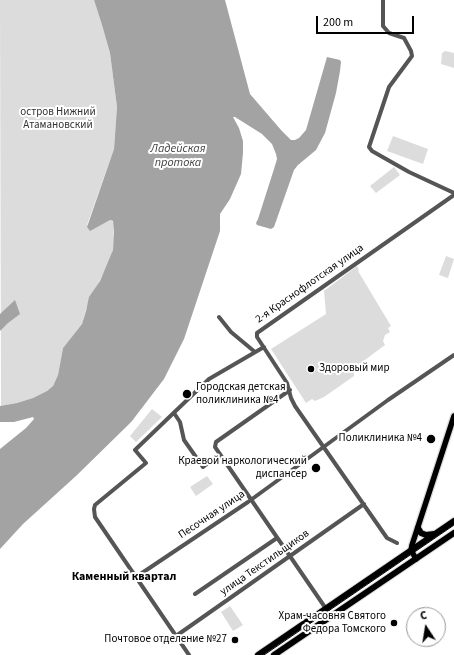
<!DOCTYPE html>
<meta charset="utf-8">
<style>
body{margin:0}
#map{position:relative;width:454px;height:655px;overflow:hidden;background:#fff;font-family:"Source Sans 3",sans-serif}
canvas{display:block}
.north{position:absolute;left:406px;top:607px;width:40px;height:40px;box-sizing:border-box;background:#fff;border:1px solid #999;border-radius:50%;rotate:348deg;font-size:11px;font-weight:700;line-height:16px;text-align:center;color:#000}
.north::after{content:'';display:block;margin:auto;width:14px;height:18px;background:#000;clip-path:polygon(50% 0,100% 100%,50% 72%,0 100%)}
.scale{position:absolute;left:316px;top:16px;width:98px;height:18px;box-sizing:border-box;border:2px solid #000;border-top:0;padding-left:5px;font-size:12px;line-height:14px;white-space:nowrap;color:#000;-webkit-text-stroke:3px #fff;paint-order:stroke}
</style>
<div id="map">
<canvas width="454" height="655"></canvas>
<div class="north">С</div>
<div class="scale">200 m</div>
</div>
<script>
const context = document.querySelector('canvas').getContext('2d');
context.lineJoin = 'round';
function fillPath(path, color) {
  context.fillStyle = color;
  context.fill(path, 'evenodd');
}
function shape(rows) {
  const path = new Path2D();
  for (const r of rows) {
    path.moveTo(r[0], r[1]);
    for (let i = 2; i < r.length; i += 2) path.lineTo(r[i], r[i + 1]);
  }
  return path;
}
function stroke(path, color, width, dash) {
  context.strokeStyle = color;
  context.lineWidth = width;
  context.lineCap = dash ? 'butt' : 'round';
  context.setLineDash(dash || []);
  context.stroke(path);
}
function label(font, color, halo, rows, align = 'center') {
  context.font = font + ' "Source Sans 3",sans-serif';
  context.lineWidth = 4;
  context.setLineDash([]);
  context.textBaseline = 'middle';
  context.strokeStyle = halo;
  context.fillStyle = color;
  for (const [text, x, y, turn = 0] of rows) {
    context.save();
    context.translate(x, y);
    context.rotate((+turn || 0) * Math.PI / 180);
    context.textAlign = isNaN(turn) ? turn : align;
    if (halo) context.strokeText(text, 0, 0);
    context.fillText(text, 0, 0);
    context.restore();
  }
}
fillPath(shape([
 [0,0,94,0,102,25,110,53,117,107,114,149,87,225,110,220,113,222,114,239,113,250,111,258,87,306,82,324,63,348,58,375,53,386,47,391,33,398,17,403,1,406],
 [445,51,454,53,454,68,441,64,442,53],
 [393,136,428,149,423,164,387,151],
 [394,167,400,175,376,193,370,186],
 [446,256,454,259,448,278,439,275],
 [357,266,359,270,358,271,391,326,388,328,390,332,385,335,383,341,385,345,354,368,354,376,324,397,315,401,312,399,306,403,271,349,326,314,324,291],
 [152,409,162,417,136,442,130,436],
 [207,476,213,484,196,496,190,487],
 [230,606,243,625,233,631,221,612]
]), '#dcdcdc');
fillPath(shape([
 [94,0,225,0,250,94,281,130,291,140,295,140,299,138,306,130,327,57,340,60,341,62,340,71,336,93,325,133,316,150,298,165,294,170,274,227,271,229,257,225,256,223,258,219,274,169,277,159,276,154,272,144,262,134,235,117,233,117,239,128,243,141,243,153,241,174,230,199,220,214,220,231,184,339,164,379,132,421,123,430,76,476,23,524,0,549,0,449,26,428,34,419,33,417,14,422,0,422,0,406,17,403,33,398,47,391,53,386,58,375,63,348,82,324,86,311,89,297,100,281,113,250,114,233,113,221,110,220,90,231,87,227,114,149,117,107,110,53,102,25],
 [15,300,20,314,8,323,0,331,0,314]
]), '#a3a3a3');
const major = shape([
 [416,559,411,550,412,545,454,416]
]);
const highway = shape([
 [418,528,421,533,426,535,434,534],
 [258,655,454,521],
 [274,655,454,533]
]);
stroke(major, '#dbdbdb', 8);
stroke(highway, '#dbdbdb', 8);
stroke(shape([
 [383,0,383,26,389,33,404,38,411,51,412,56,389,87,369,147,372,151,409,172,454,193],
 [219,317,231,332,255,352],
 [290,390,216,442,215,447,331,616],
 [174,413,180,422,184,440,203,467,220,454],
 [397,543,387,538,295,406,291,398,287,383,257,337,257,333,454,195],
 [136,577,248,502,388,400,454,355],
 [195,594,277,538],
 [176,636,364,504],
 [189,655,95,517,94,509,95,505,146,463,135,450,209,379,264,347]
]), '#555', 4);
stroke(major, '#000', 5.5);
stroke(highway, '#000', 6);
stroke(shape([
 [264,655,454,525]
]), '#000', 1);
for (const [x, y, r, color] of [
 [311,369,4,"#000"],
 [187,394,5,"#000"],
 [431,439,5,"#000"],
 [316,468,5,"#000"],
 [394,623,4,"#000"],
 [235,640,4,"#000"]
]) {
  const dot = new Path2D();
  dot.arc(x, y, r, 0, 2 * Math.PI);
  context.fillStyle = color;
  context.fill(dot);
  stroke(dot, '#fff', 1.5);
}
label('11px', '#333', '#fff', [
 ["остров Нижний",58,113],
 ["Атамановский",58,126]
]);
label('11px', '#000', '#fff', [
 ["2-я Краснофлотская улица",310,284,-35],
 ["Песочная улица",212,515,-34],
 ["улица Текстильщиков",265,563,-35]
]);
label('11px', '#000', '#fff', [
 ["Здоровый мир",319,369,"left"],
 ["Городская детская",196,388,"left"],
 ["поликлиника №4",196,401,"left"],
 ["Поликлиника №4",422,439],
 ["Краевой наркологический",307,462],
 ["диспансер",307,475],
 ["Храм-часовня Святого",386,617],
 ["Федора Томского",386,630],
 ["Почтовое отделение №27",227,640]
], 'right');
label('italic 12px', '#444', '#fff', [
 ["Ладейская",178,149],
 ["протока",178,163]
]);
label('bold 12px', '#000', '#fff', [
 ["Каменный квартал",124,577]
]);
</script>
